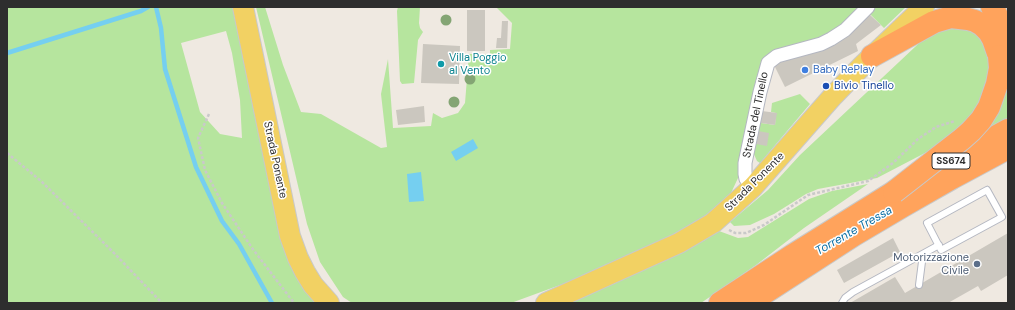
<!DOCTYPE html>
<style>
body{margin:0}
#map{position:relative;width:1015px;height:310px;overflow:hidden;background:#efe9e1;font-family:"DM Sans",sans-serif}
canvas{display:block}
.frame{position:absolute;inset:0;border:8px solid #2e2e2e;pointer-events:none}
</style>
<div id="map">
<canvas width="1015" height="310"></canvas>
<div class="frame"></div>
</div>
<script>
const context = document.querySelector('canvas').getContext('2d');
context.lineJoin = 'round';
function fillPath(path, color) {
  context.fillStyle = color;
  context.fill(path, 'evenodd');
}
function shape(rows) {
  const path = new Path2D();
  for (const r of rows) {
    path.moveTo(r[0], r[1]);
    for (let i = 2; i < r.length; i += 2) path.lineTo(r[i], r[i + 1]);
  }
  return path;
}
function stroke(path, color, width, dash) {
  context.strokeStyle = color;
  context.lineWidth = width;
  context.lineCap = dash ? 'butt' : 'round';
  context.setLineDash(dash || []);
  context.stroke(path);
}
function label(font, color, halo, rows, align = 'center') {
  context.font = font + ' "DM Sans",sans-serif';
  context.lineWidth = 3;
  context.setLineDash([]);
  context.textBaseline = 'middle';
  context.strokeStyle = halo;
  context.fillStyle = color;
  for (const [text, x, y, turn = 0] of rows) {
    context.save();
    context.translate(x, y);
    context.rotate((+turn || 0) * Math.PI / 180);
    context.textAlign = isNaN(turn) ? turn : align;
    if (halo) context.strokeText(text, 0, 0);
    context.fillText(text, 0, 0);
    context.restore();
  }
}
fillPath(shape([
 [7,7,235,7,318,303,7,303],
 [226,31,232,53,240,100,242,138,220,134,200,112,181,43],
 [256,7,265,7,283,65,301,112,321,114,381,148,387,147,381,94,388,59,393,128,431,126,433,113,442,118,458,113,465,103,469,54,490,54,490,50,510,49,512,23,496,7,862,7,854,15,821,41,766,59,742,166,738,178,731,193,705,217,631,259,511,303,352,303,343,297,320,262,307,224],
 [398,7,420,7,419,23,420,28,423,32,418,40,414,83,402,84,400,81,397,11],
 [875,7,906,7,884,28,870,14],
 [966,23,993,51,989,95,946,142,877,178,818,189,806,194,774,214,750,225,734,226,730,222,768,190,800,155,932,31],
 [1008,55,1008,120,977,133],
 [800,94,810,104,760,163,757,161,753,152,762,114,761,123,775,125,776,113,771,112,772,103],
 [868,184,804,228,756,265,701,303,562,303,703,241,719,231,738,238,748,237,809,199,832,191]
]), '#b6e59e');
fillPath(shape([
 [473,139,478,148,456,161,451,152],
 [421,172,424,201,409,202,407,174]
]), '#75cff0');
stroke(shape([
 [156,7,161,28,165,69,196,167,222,221,239,244,272,303],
 [7,53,141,11,148,7]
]), '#75cff0', 4.5);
fillPath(shape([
 [467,10,485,10,485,51,467,51],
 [869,14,881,25,856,44,858,51,785,87,773,63,851,33],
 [502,21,508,21,507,48,496,48,497,38,501,38],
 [423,44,460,46,459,84,421,83],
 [424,106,425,122,398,125,396,110],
 [762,111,777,113,775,125,761,123],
 [758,131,769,133,767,146,756,144],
 [1008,233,1008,275,981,291,978,286,948,303,850,303,895,277,905,293],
 [893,238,900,252,844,283,837,270]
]), '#cbc7bf');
const lane = shape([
 [987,190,1002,217,941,250,927,223,987,190],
 [919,285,923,254],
 [842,303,845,298,853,292,939,245]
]);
const street = shape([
 [753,187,746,179,745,174,745,163,760,92,768,63,777,56,821,44,831,39,845,30,868,7]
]);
const primary = shape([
 [243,7,290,236,298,258,305,272,313,285,329,303],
 [546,303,679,243,713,223,753,187,833,96,863,65,924,7]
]);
const highway = shape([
 [992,7,1008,35],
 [872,56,934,22,951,17,968,19,975,21,982,25,989,32,993,39,999,56],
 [720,303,793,255,894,192,1008,130],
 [749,303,854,235,903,206,952,178,1008,148]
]);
stroke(lane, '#b4b7c1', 8);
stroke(street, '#b4b7c1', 15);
stroke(primary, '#c9c9c9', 22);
stroke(highway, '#c9c9c9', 24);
stroke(shape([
 [209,114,198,138,205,170,222,203,252,248,294,303],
 [7,153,41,181,114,253,162,303],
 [729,230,735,233,746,233,764,225,808,195,868,181,893,163,918,139,936,127,955,121]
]), '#c9c9c9', 2.5, [3, 2]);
stroke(lane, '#fff', 6);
stroke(street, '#fff', 13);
stroke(primary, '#f2d163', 20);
stroke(highway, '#ffa35c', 22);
const highwayBridge = shape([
 [894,192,962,139,971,131,981,120,989,107,997,84,1000,68,999,56]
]);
stroke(highwayBridge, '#c9c9c9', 24, []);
stroke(highwayBridge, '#ffa35c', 22);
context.fillStyle = '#84a574';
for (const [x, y] of [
 [446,20],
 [470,79],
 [454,102]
]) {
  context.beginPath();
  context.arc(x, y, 5.5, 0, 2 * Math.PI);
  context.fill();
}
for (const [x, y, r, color] of [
 [441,64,4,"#0f9aa8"],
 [805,70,4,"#3f7fe0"],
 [826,86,4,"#1a4fb4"],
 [977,264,4,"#5c6f8a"]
]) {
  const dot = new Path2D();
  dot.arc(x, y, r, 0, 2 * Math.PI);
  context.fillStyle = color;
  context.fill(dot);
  stroke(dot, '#fff', 1.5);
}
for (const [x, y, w] of [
 [951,161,38]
]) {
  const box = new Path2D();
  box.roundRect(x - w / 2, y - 8, w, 16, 3);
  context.fillStyle = '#fff';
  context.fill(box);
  stroke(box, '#2e2e2e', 1);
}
label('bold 10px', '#2e2e2e', null, [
 ["SS674",951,161]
]);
label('11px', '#0d838f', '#fff', [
 ["Villa Poggio",449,58],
 ["al Vento",449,71]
], 'left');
label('11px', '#366cbe', '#fff', [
 ["Baby RePlay",813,70]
], 'left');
label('11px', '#164399', '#fff', [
 ["Bivio Tinello",834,86]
], 'left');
label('11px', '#2e2e2e', '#fff', [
 ["Strada del Tinello",756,115,-78],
 ["Strada Ponente",275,160,78],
 ["Strada Ponente",755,182,-45]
]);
label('11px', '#4e5e75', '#fff', [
 ["Motorizzazione",969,258],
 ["Civile",969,271]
], 'right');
label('italic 12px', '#0d6fa3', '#fff', [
 ["Torrente Tressa",854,231,-30]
]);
</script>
